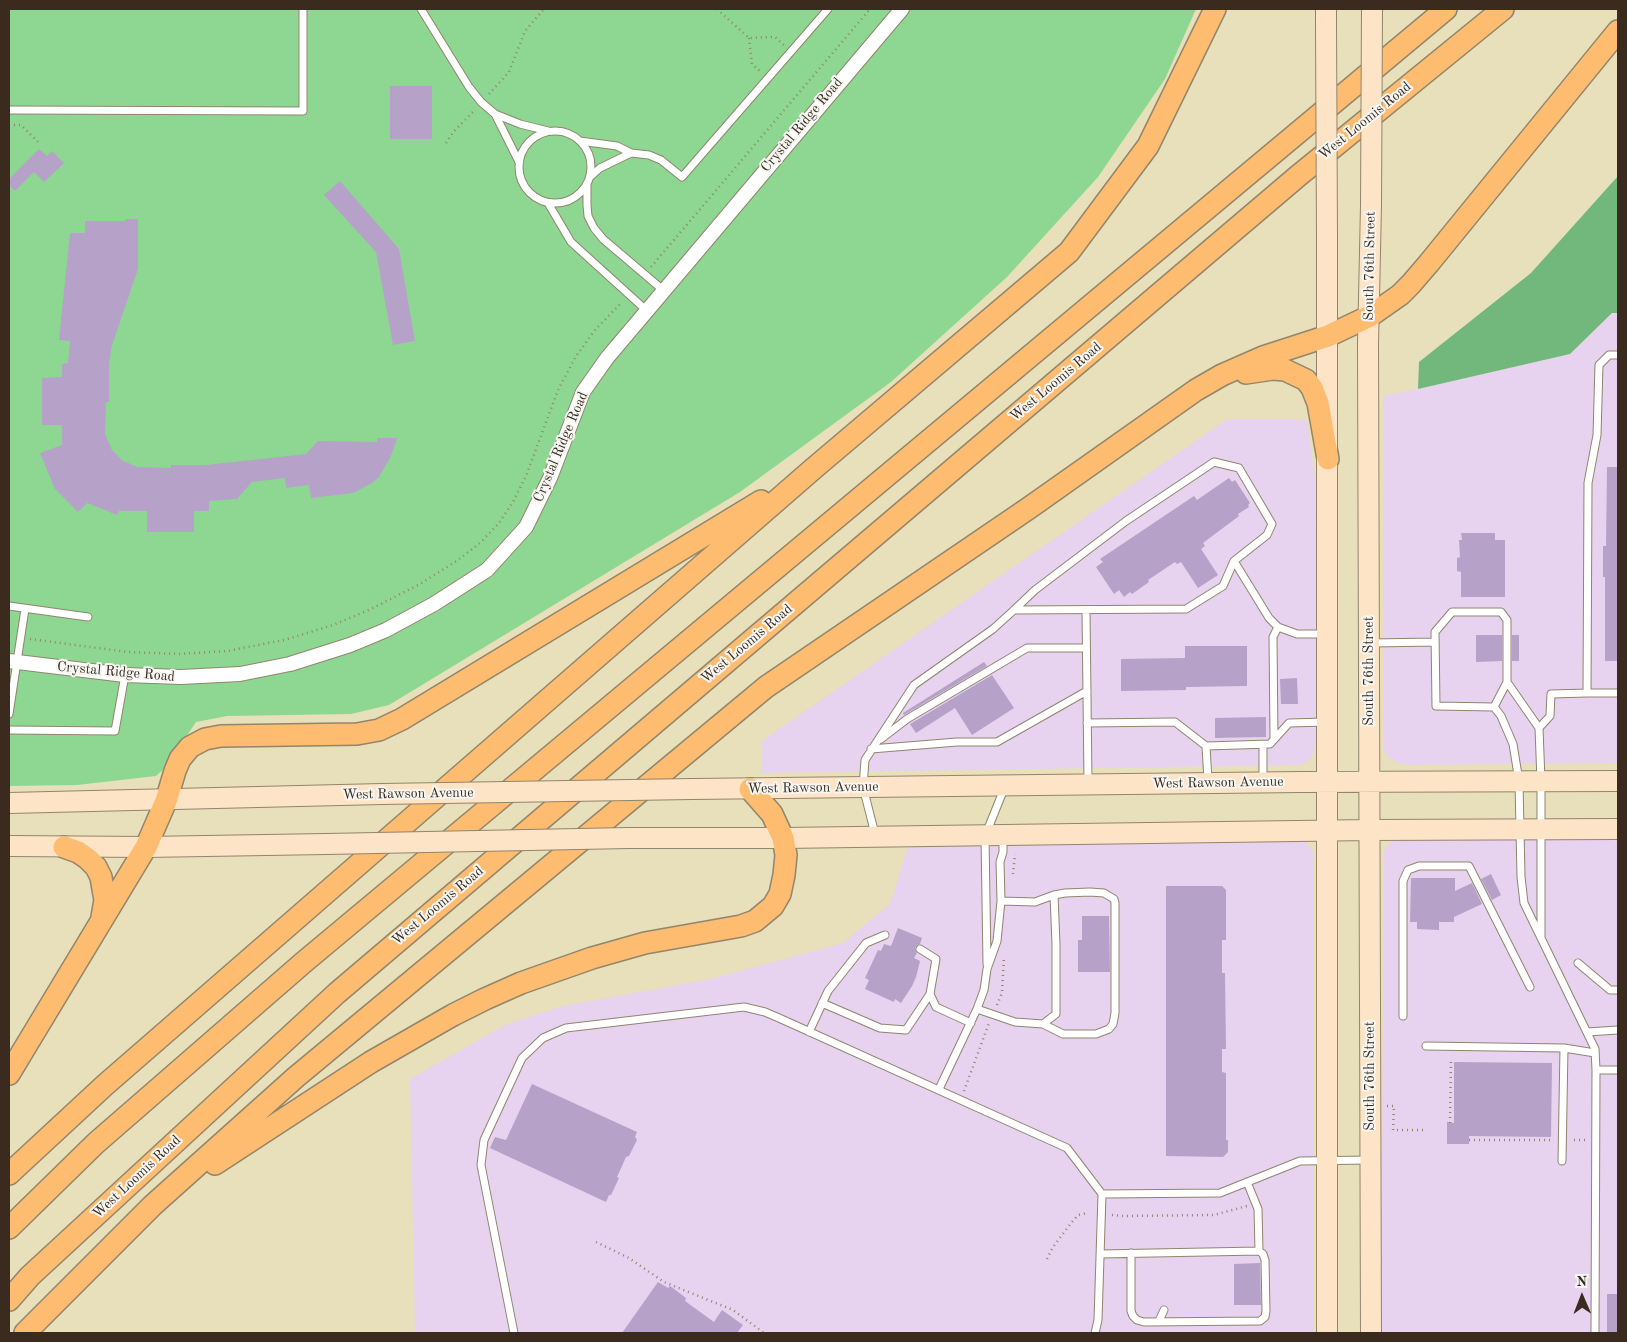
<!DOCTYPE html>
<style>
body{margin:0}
#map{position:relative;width:1627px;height:1342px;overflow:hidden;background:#e7e0ba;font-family:"Old Standard TT",serif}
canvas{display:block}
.frame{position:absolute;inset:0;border:10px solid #3b2a1e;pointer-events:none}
.north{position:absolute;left:1557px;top:1272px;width:50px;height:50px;-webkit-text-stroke:4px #f6f6f2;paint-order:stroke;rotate:359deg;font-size:14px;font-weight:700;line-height:20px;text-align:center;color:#3b2a1e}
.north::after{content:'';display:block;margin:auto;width:18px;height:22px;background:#3b2a1e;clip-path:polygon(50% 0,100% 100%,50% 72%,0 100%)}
</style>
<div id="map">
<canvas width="1627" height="1342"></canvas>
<div class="frame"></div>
<div class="north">N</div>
</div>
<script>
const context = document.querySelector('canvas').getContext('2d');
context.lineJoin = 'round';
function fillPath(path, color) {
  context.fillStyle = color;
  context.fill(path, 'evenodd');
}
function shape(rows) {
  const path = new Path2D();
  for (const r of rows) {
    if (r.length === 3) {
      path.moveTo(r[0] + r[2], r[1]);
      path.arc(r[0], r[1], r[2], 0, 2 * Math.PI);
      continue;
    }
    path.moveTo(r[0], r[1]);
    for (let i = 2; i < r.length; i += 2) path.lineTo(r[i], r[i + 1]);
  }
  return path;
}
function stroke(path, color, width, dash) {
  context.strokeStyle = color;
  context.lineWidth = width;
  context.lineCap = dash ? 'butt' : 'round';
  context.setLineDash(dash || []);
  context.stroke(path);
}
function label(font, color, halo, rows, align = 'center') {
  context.font = font + ' "Old Standard TT",serif';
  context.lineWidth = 4;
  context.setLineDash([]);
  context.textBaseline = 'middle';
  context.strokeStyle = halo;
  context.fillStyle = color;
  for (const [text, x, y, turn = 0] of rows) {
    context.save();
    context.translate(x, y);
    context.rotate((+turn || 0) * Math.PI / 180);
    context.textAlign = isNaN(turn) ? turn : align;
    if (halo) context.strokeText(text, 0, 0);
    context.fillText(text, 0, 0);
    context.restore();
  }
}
fillPath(shape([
 [1612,313,1618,313,1618,763,1409,765,1396,762,1388,757,1383,748,1383,396,1418,389,1570,354],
 [1226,420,1307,420,1315,478,1316,736,1314,752,1310,760,1300,765,761,773,762,741],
 [1618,838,1618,1333,1381,1333,1384,852,1388,845,1394,840],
 [1297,839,1306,842,1314,853,1314,1333,415,1333,410,1079,507,1024,563,1006,711,979,843,943,890,904,908,847]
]), '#e7d2ef');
fillPath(shape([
 [9,9,1196,9,1165,79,1098,177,1007,277,891,382,740,492,389,705,351,714,227,716,196,722,166,767,156,776,77,785,9,786]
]), '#8ed793');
fillPath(shape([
 [1618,176,1618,313,1612,313,1570,354,1418,389,1419,362,1531,273]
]), '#72b87d');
fillPath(shape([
 [390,86,432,86,432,139,390,139],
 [39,149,47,156,52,151,64,163,44,182,34,172,15,191,9,185,9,179],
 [340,181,399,249,415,341,393,345,376,252,324,195],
 [125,219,138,219,138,269,112,345,109,364,109,402,106,402,105,434,112,450,123,461,138,467,171,468,171,465,206,465,306,454,318,441,377,442,377,438,397,438,391,456,379,477,372,483,353,493,311,498,309,485,286,488,285,478,252,482,237,499,209,501,209,511,194,511,194,532,147,532,147,511,119,511,117,515,87,503,78,512,55,489,40,453,62,445,62,425,42,425,42,378,62,377,62,364,68,363,70,341,59,340,70,233,85,233,85,221,125,221],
 [1607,467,1618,467,1618,661,1605,661,1605,577,1603,577,1603,546,1606,546],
 [1229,478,1232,482,1235,480,1250,503,1248,505,1249,507,1238,514,1239,516,1203,543,1205,546,1201,549,1218,575,1198,588,1181,562,1177,564,1175,562,1148,580,1149,582,1132,594,1130,592,1124,597,1119,590,1114,594,1096,567,1103,562,1100,559,1194,496,1197,500],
 [1461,533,1495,533,1495,540,1505,540,1505,597,1461,597,1461,572,1457,571,1457,558,1460,557,1459,540,1462,540],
 [1476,635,1502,635,1502,661,1476,662],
 [1512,635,1519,635,1519,661,1512,661],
 [1185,646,1247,646,1247,686,1186,687,1186,690,1121,691,1121,659,1185,658],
 [984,662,987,666,904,715,903,713],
 [992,675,1014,708,972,735,955,708,916,733,910,724],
 [1297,678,1298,704,1281,704,1280,679],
 [1266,717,1266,737,1215,738,1215,718],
 [1491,874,1501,895,1492,900,1481,879],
 [1411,878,1455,878,1455,891,1472,883,1482,904,1454,917,1454,922,1439,922,1439,930,1417,929,1417,922,1410,922],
 [1166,886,1222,886,1226,890,1226,940,1222,940,1222,973,1225,973,1226,1049,1222,1049,1222,1072,1226,1073,1226,1140,1228,1140,1228,1152,1223,1157,1166,1156],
 [1082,916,1109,916,1110,972,1078,972,1078,940,1082,940],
 [898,928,922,938,920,944,917,945,915,948,917,953,914,958,920,961,916,977,912,986,901,1003,895,999,894,1002,865,989,869,980,865,978,878,950,881,951,884,944,891,946],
 [1454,1062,1552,1063,1551,1137,1469,1136,1469,1144,1447,1144,1447,1122,1454,1123],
 [532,1084,637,1132,635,1137,637,1140,629,1156,626,1157,617,1177,619,1178,611,1195,609,1195,606,1202,490,1148,495,1137,506,1140],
 [1260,1263,1261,1305,1234,1305,1234,1264],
 [658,1282,668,1288,670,1286,686,1298,685,1301,714,1322,722,1310,743,1325,737,1333,622,1333],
 [1607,1294,1618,1294,1618,1333,1607,1333]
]), '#b6a1c9');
const service = shape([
 [421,9,469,87,481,102,495,114,520,124,548,131],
 [9,110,303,111,303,9],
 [495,114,519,162],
 [555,167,36],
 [580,141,617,146,631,153,649,155,661,160,682,177,828,9],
 [590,177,600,168,631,153],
 [587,185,587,205,588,216,594,228,603,239,663,290],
 [548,203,571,242,646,310],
 [1234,561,1269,618,1278,627,1297,634,1327,634],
 [9,606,88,617],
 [1086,610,1088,782],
 [1371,643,1435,642],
 [1587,693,1618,693],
 [1494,707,1507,682],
 [9,714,25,609],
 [1087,723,1175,722,1206,746,1270,744,1289,723,1326,722],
 [1539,728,1507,682,1507,620,1501,612,1452,612,1435,632,1436,706,1494,707,1501,716,1513,744,1519,781,1521,877,1524,903,1595,1049,1596,1070,1618,1070],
 [9,730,115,731,125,675],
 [881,739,907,719,1027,648,1086,648],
 [1274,739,1273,637,1278,627],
 [1263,745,1263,782],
 [1206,746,1208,781],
 [871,749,957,742,997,742,1087,691],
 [875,834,863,787,865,760,914,685,993,629,1014,610,1035,590,1126,521,1214,462,1239,468,1272,524,1267,535,1234,561,1223,586,1186,609,1014,610],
 [1541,936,1541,781,1539,728,1550,716,1551,694,1587,693,1588,483,1597,435,1599,365,1609,355,1618,355],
 [1578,963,1610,990,1618,990],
 [987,964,985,836,1004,789],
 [930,994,936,1007,971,1023],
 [822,1003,880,1028,906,1030,930,994,936,959,920,949],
 [977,1009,1015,1022,1043,1024,1056,1014,1056,944,1054,895,1035,902,1001,901],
 [1403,1016,1403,881,1408,870,1419,866,1469,866,1530,987],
 [1043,1024,1063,1034,1096,1034,1109,1029,1113,1024,1115,1013,1115,903,1114,899,1104,893,1090,892,1065,893,1054,895],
 [809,1032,828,991,866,943,885,935],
 [1587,1032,1618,1030],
 [1426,1046,1564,1048,1595,1053],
 [939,1089,977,1009,984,990,987,969,997,941,1001,901,1000,862,1003,852,1003,837],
 [1562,1161,1564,1048],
 [1102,1194,1220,1193,1300,1161,1368,1160],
 [1131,1253,1131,1311,1133,1316,1137,1320,1144,1322,1260,1321,1265,1317,1266,1311,1265,1260,1263,1254,1259,1251],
 [1100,1254,1259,1251,1258,1209,1247,1182],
 [1159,1321,1164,1310],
 [514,1333,481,1165,484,1140,522,1058,543,1038,566,1028,744,1007,765,1012,779,1018,1067,1148,1102,1194,1098,1320,1095,1333],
 [1595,1333,1596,1070]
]);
const minor = shape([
 [9,661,125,675,181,677,240,674,290,664,350,645,386,630,434,604,487,570,526,527,550,478,583,392,607,358,902,9]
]);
const secondary = shape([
 [1326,24,1326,9],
 [1327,238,1327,1333],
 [692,789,1301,782,1618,781],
 [9,803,382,794],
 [629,838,783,838,1370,830,1618,829],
 [9,846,146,847,326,844],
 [1371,1333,1368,344,1371,205]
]);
const primary = shape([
 [1246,373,1273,369,1285,370,1306,380,1312,388,1318,403,1328,459],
 [64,847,78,852,88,859,96,867,101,877,103,889,105,900,102,917],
 [9,1074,146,847,166,801,175,771,180,759,190,747,205,739,221,736,357,734,379,730,402,719,761,501],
 [215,1164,371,1062,453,1015,485,999,521,983,592,958,645,943,741,926,755,921,773,906,780,894,784,875,786,855,783,838,772,814,750,789],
 [9,1174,105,1085,813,469,1069,252,1148,146,1215,9],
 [9,1228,96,1143,304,962,1446,9],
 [9,1300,30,1276,337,993,1298,176,1503,9],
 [25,1333,153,1205,296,1077,766,687,1029,508,1196,390,1222,375,1263,357,1328,336,1370,316,1400,295,1411,284,1429,263,1618,31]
]);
stroke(service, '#91856c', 9);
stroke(minor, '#91856c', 16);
stroke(secondary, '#91856c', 22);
stroke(primary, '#91856c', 24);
stroke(shape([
 [717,9,749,38,775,37,784,45],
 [749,38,752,64,761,72],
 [489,94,509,72,525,31,544,9],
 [9,125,21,125,39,143],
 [446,143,454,131,474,111],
 [651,267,870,9],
 [30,639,128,652,179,654,227,651,284,640,333,625,371,609,420,584,458,560,480,543,499,523,513,502,526,476,558,390,575,358,594,331,622,302],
 [1013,874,1015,854],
 [997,1005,1002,993,1004,956],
 [964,1091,989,1023],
 [1387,1106,1394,1106,1393,1130,1425,1130],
 [1450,1123,1451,1058],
 [1469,1140,1553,1140],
 [1574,1140,1586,1140],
 [1112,1215,1123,1216,1214,1215,1247,1206],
 [596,1242,629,1258,664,1282,733,1310,764,1333],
 [1047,1259,1053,1247,1072,1222,1078,1215,1087,1213]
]), '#91856c', 2.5, [1, 4]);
stroke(service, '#fff', 7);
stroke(minor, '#fff', 14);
stroke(secondary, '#fee4c6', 20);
stroke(primary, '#fdbc70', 21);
const secondaryBridge = shape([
 [1326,24,1327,238],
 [1371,205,1372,9],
 [382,794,692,789],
 [326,844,629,838]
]);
stroke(secondaryBridge, '#91856c', 22, []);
stroke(secondaryBridge, '#fee4c6', 20);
label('14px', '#3b2a1e', '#f6f6f2', [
 ["West Loomis Road",1365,121,-39],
 ["Crystal Ridge Road",802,125,-50],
 ["South 76th Street",1370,266,-89],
 ["West Loomis Road",1056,382,-40],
 ["Crystal Ridge Road",561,447,-67],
 ["West Loomis Road",747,644,-40],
 ["South 76th Street",1369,671,-90],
 ["Crystal Ridge Road",116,672,5],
 ["West Rawson Avenue",1218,783,-1],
 ["West Rawson Avenue",813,788,-1],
 ["West Rawson Avenue",408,794,-1],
 ["West Loomis Road",438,906,-40],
 ["South 76th Street",1370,1076,-90],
 ["West Loomis Road",137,1177,-43]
]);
</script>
